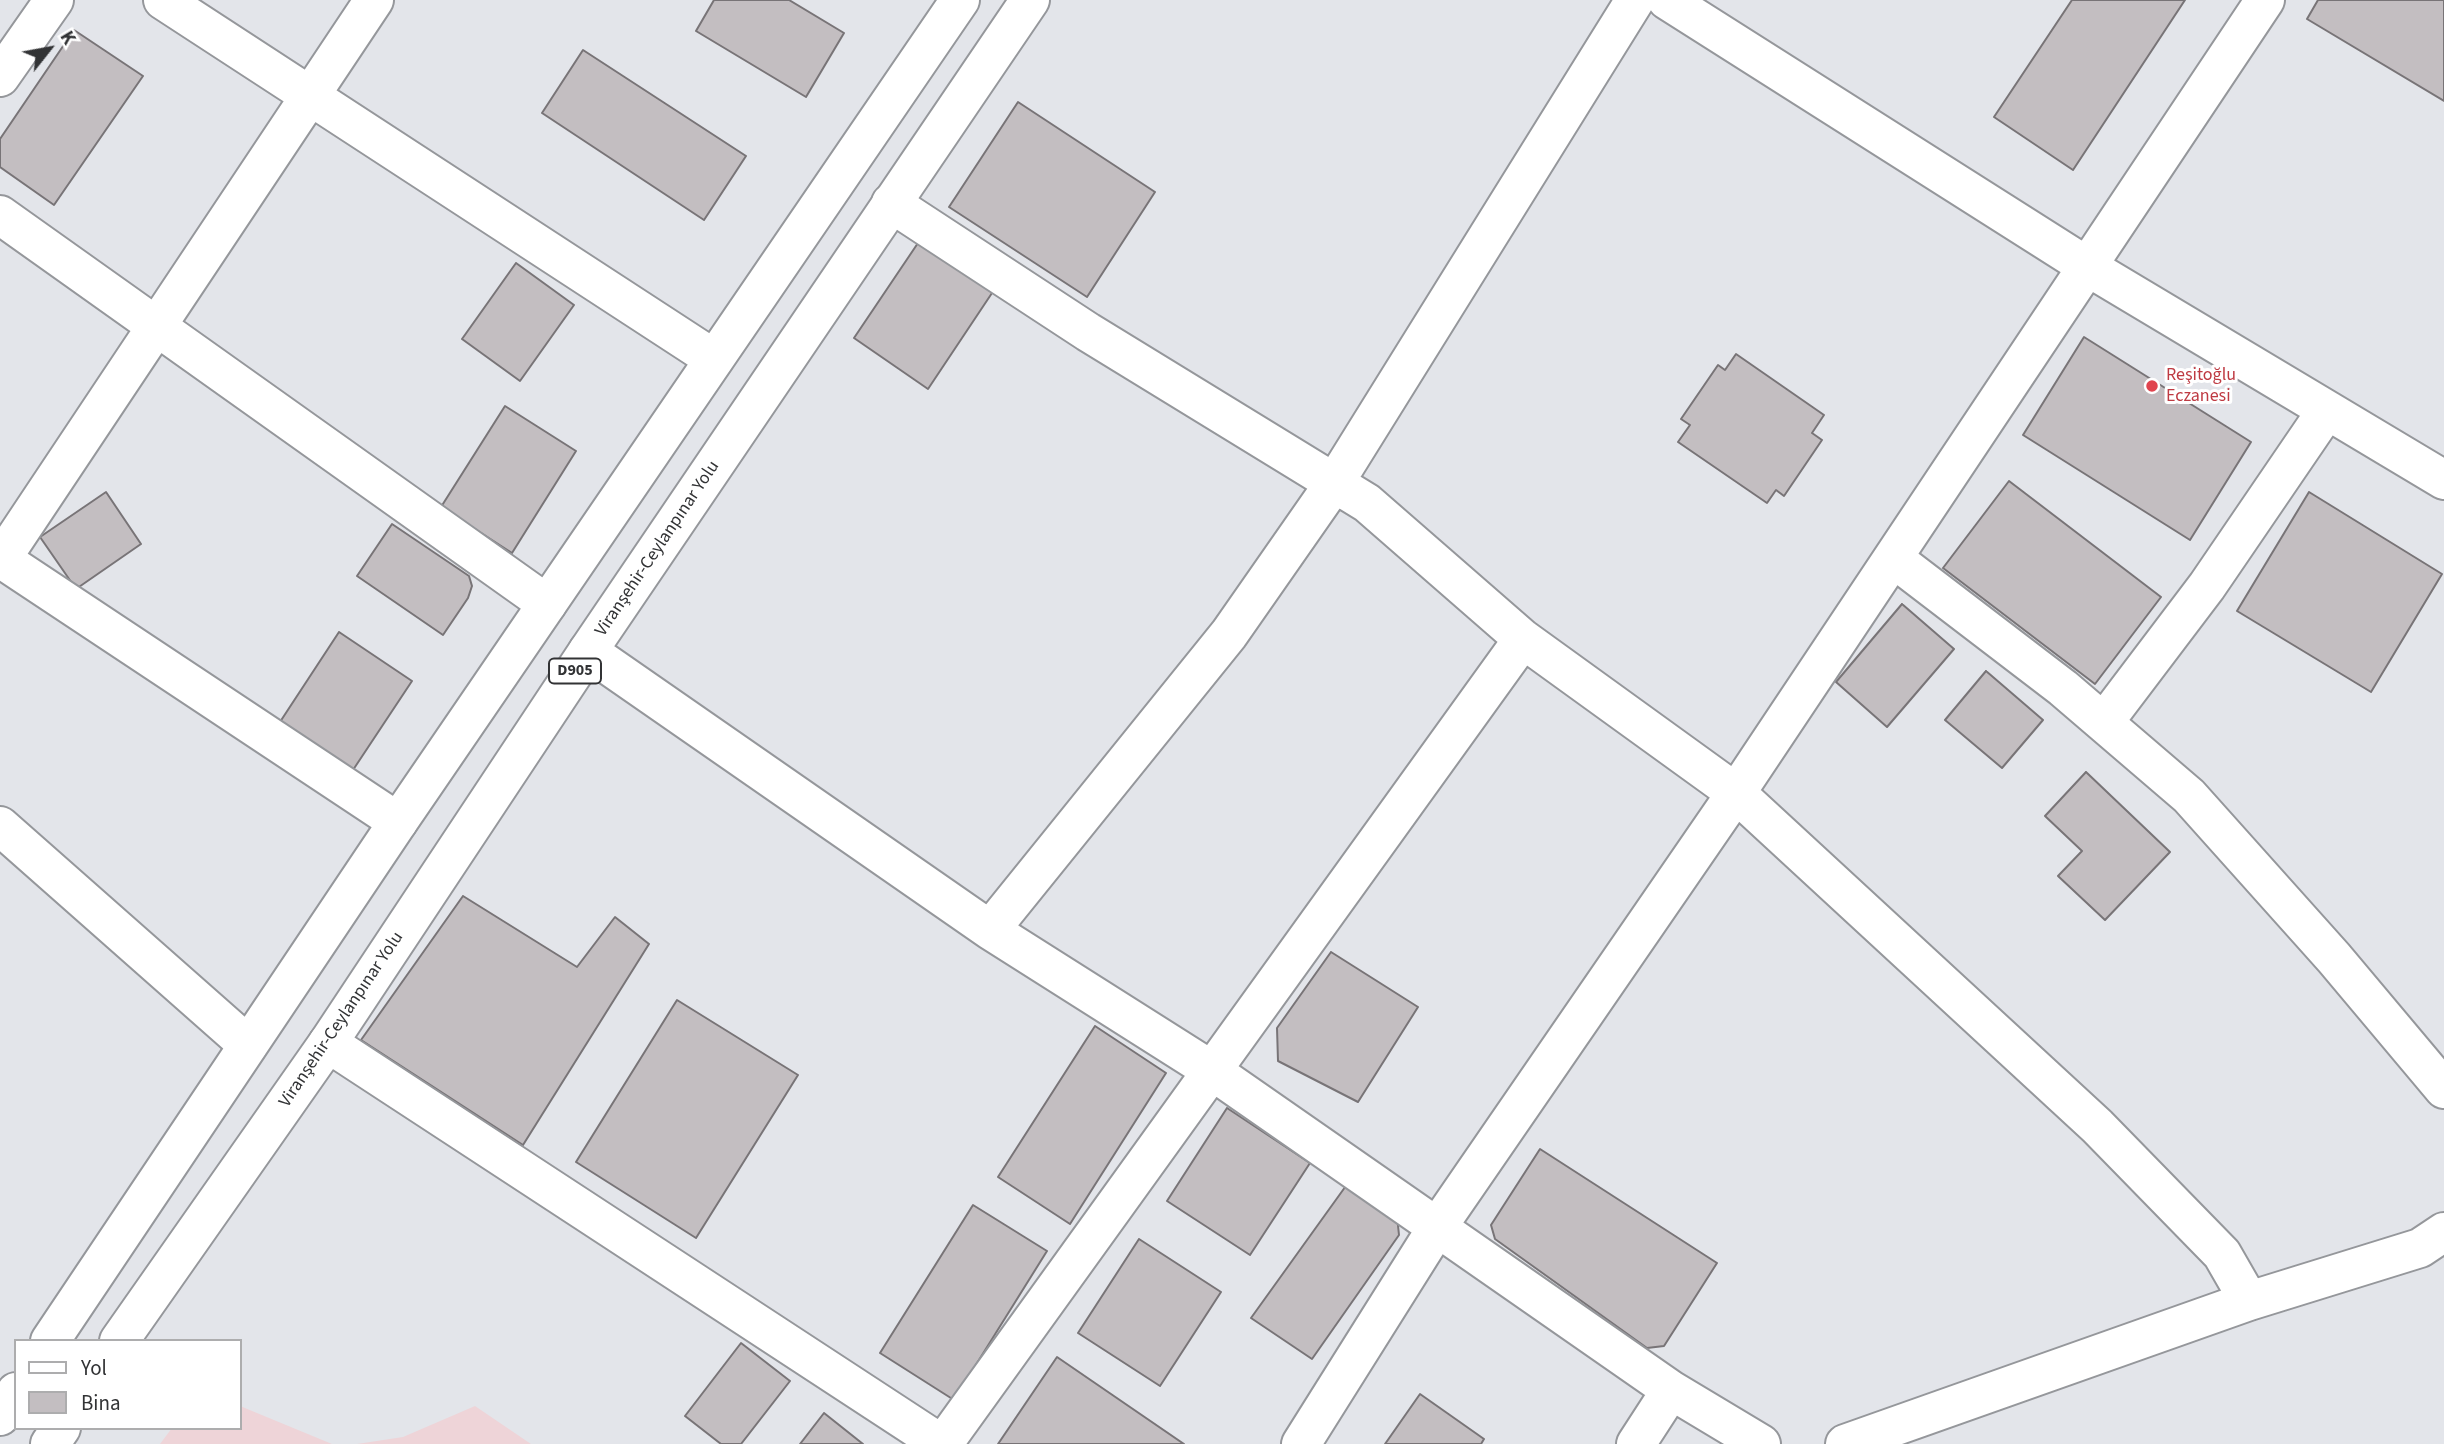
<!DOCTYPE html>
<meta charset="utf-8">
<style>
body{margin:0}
#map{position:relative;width:2444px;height:1444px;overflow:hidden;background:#e3e5ea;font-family:"Source Sans 3",sans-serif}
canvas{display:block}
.legend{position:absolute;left:14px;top:1339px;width:228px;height:91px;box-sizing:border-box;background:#fff;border:2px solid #adadae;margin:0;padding:9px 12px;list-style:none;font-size:21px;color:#323335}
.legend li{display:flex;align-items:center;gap:14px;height:35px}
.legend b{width:35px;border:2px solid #adadae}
.north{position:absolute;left:14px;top:14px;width:70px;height:70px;-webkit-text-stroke:5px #fff;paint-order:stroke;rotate:59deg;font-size:19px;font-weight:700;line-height:28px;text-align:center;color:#323335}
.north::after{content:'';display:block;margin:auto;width:24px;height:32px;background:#323335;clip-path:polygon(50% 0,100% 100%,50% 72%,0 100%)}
</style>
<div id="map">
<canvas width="2444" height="1444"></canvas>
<ul class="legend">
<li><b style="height:9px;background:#fff"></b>Yol</li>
<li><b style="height:19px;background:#c3bec1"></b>Bina</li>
</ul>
<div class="north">K</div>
</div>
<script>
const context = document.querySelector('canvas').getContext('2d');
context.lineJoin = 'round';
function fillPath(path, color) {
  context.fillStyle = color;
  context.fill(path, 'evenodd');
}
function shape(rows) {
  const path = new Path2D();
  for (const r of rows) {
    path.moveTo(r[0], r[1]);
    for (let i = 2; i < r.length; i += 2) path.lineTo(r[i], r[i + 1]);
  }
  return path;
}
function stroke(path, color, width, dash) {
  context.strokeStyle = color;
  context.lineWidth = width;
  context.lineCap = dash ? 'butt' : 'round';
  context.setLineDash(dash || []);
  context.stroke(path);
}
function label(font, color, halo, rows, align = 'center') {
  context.font = font + ' "Source Sans 3",sans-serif';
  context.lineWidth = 6;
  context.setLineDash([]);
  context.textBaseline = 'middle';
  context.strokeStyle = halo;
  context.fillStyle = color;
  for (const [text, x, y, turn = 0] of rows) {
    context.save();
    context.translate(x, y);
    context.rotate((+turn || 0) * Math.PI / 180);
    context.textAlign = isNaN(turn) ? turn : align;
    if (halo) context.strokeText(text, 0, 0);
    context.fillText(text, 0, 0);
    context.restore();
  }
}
fillPath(shape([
 [240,1406,332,1444,160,1444,172,1428,240,1428],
 [475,1406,531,1444,357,1444,403,1437]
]), '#eed4d8');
const building = shape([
 [714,0,789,0,844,33,806,97,696,31,714,0],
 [2072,0,2185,0,2073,170,1994,117,2072,0],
 [2318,0,2444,0,2444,101,2307,19,2318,0],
 [74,30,143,76,54,205,0,167,0,139,74,30],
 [583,50,746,156,704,220,542,113,583,50],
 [1018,102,1155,192,1087,297,949,207,1018,102],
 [920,240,994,290,928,389,854,338,920,240],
 [516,263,574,305,520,381,462,339,516,263],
 [2084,337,2251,442,2190,540,2023,435,2084,337],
 [1736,354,1824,415,1812,433,1822,440,1784,496,1776,490,1767,503,1678,442,1690,425,1681,419,1718,365,1725,370,1736,354],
 [505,406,576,451,512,553,441,507,505,406],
 [2009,481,2161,597,2095,684,1943,568,2009,481],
 [106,492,141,544,76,589,40,537,106,492],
 [2309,492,2442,574,2371,692,2237,611,2309,492],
 [392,524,469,576,472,586,468,598,443,635,357,576,392,524],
 [1902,604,1954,649,1887,727,1836,682,1902,604],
 [339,632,412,681,351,773,278,725,339,632],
 [1986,671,2043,720,2002,768,1945,720,1986,671],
 [2086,772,2170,852,2105,920,2058,876,2082,851,2045,816,2086,772],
 [463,896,577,967,615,917,649,944,523,1145,361,1040,463,896],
 [1331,952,1418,1007,1358,1102,1278,1061,1277,1028,1331,952],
 [677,1000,798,1075,696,1238,576,1162,677,1000],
 [1095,1026,1166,1073,1070,1224,998,1177,1095,1026],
 [1227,1108,1310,1163,1250,1255,1167,1201,1227,1108],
 [1540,1149,1717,1263,1664,1346,1647,1348,1495,1239,1491,1225,1540,1149],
 [1348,1183,1397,1216,1399,1235,1312,1359,1251,1318,1348,1183],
 [973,1205,1047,1251,954,1400,880,1353,973,1205],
 [1139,1239,1221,1292,1160,1386,1078,1333,1139,1239],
 [741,1343,790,1381,741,1444,721,1444,685,1416,741,1343],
 [1057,1357,1184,1444,998,1444,1057,1357],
 [1420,1394,1484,1439,1481,1444,1385,1444,1420,1394],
 [824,1413,863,1444,800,1444,824,1413]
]);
fillPath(building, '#c3bec1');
stroke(building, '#787477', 2);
const minor = shape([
 [163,0,714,359],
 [1667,0,2088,267,2444,480],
 [0,77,54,0],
 [891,203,1088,332,1367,503,1523,639,1736,793,2097,1126,2222,1254,2249,1301],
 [0,215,547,604],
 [0,558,398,822],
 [1893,558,2063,688,2189,796,2334,958,2444,1089],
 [0,561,374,0],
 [588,651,990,930,1211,1070,1671,1390,1761,1444],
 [2104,722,2207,586,2327,410],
 [0,826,248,1045],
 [990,930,1229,634,1335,482,1635,0],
 [328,1043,941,1444],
 [943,1444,1523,639],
 [1301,1444,1438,1226,1736,793,2265,0],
 [1636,1444,1671,1390],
 [1845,1444,2249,1301,2420,1248,2444,1232]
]);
const primary = shape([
 [50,1341,398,822,960,0],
 [119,1341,328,1043,588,651,1030,0],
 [0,1416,16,1392],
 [50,1444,61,1428]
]);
stroke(minor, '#95979b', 42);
stroke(primary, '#95979b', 42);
stroke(minor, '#fff', 38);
stroke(primary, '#fff', 38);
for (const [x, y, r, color] of [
 [2152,386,7,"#e0444e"]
]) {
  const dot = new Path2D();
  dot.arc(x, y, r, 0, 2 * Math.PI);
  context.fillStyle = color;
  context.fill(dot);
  stroke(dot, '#fff', 2.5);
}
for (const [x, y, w] of [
 [575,671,52]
]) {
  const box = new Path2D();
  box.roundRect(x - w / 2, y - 12.5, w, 25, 5);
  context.fillStyle = '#fff';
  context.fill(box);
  stroke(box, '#323335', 2);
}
label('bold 16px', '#323335', null, [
 ["D905",575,671]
]);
label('18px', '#be3a42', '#fff', [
 ["Reşitoğlu",2166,376],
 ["Eczanesi",2166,397]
], 'left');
label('18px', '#323335', '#fff', [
 ["Viranşehir-Ceylanpınar Yolu",658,549,-56],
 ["Viranşehir-Ceylanpınar Yolu",342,1020,-56]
]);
</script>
